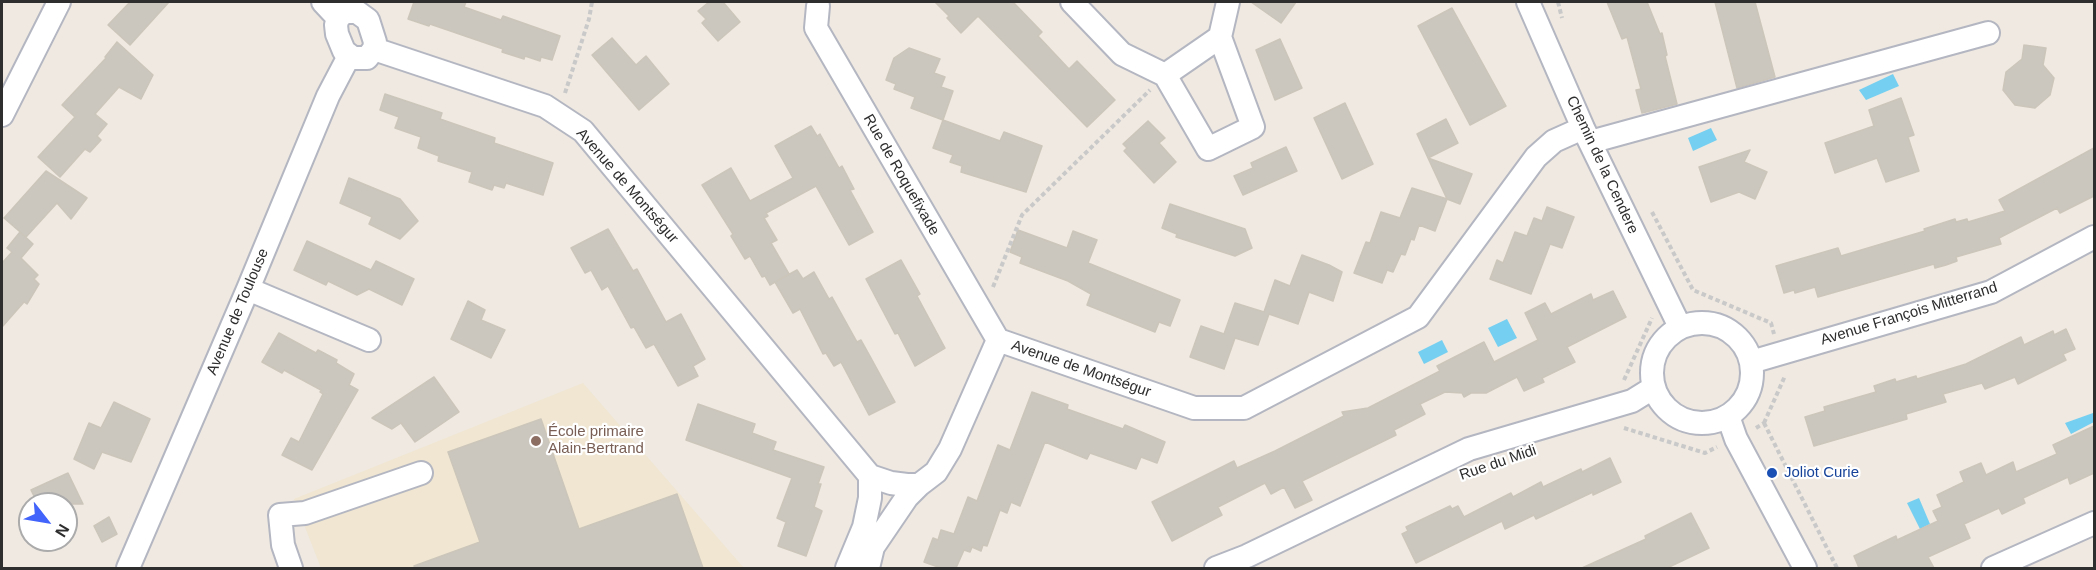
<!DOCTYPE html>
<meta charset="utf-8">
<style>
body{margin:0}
#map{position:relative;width:2096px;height:570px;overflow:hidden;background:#efe9e1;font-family:Arial,sans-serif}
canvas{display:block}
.frame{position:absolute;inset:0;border:3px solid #2e2e2e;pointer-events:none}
.north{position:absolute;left:18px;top:492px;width:60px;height:60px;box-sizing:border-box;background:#fff;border:2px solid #ababab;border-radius:50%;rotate:121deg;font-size:16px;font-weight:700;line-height:24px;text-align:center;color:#2e2e2e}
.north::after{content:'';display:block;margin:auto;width:21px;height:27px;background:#4264fb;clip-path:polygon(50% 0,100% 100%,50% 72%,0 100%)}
</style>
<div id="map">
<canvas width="2096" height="570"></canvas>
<div class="frame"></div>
<div class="north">N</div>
</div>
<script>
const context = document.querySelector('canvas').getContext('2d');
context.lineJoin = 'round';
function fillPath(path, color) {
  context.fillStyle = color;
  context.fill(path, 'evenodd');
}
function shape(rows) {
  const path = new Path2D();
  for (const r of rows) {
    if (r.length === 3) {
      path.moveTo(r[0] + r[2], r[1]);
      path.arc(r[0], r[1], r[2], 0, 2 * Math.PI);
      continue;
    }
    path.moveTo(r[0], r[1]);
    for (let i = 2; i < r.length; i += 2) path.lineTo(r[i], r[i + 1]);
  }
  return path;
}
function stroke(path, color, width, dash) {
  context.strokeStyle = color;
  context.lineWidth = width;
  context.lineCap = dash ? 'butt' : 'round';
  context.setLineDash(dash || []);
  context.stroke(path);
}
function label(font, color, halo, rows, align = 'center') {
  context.font = font + ' Arial,sans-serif';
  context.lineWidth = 4.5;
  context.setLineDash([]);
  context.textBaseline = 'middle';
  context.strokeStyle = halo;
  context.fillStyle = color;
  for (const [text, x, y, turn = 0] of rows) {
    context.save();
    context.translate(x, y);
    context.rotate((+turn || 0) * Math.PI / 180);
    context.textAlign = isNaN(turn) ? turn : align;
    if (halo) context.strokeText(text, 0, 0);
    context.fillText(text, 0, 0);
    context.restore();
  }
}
fillPath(shape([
 [583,383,744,568,321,568,294,499]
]), '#f0e6d1');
fillPath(shape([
 [1893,74,1899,86,1866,100,1859,90],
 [1711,128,1717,140,1693,151,1688,138],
 [1507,319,1517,338,1498,347,1488,328],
 [1442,340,1448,352,1424,364,1418,352],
 [2093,413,2094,422,2071,434,2065,423],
 [1919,498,1930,524,1920,529,1907,503]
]), '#75cff0');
const building = shape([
 [130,2,169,2,130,45,108,25,130,2],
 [414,2,466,2,464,7,501,20,503,16,560,36,552,60,541,57,540,61,525,56,524,59,502,52,503,49,430,24,429,26,408,19,414,2],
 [709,2,723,2,740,22,718,41,702,23,706,19,698,11,709,2],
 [935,2,1013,2,1042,32,1038,36,1069,69,1077,61,1115,100,1087,127,978,16,961,33,947,18,949,16,935,2],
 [1251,2,1296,2,1281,23,1251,2],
 [1607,2,1647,2,1660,34,1662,33,1667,55,1665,56,1677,104,1642,113,1636,90,1641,89,1627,37,1622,39,1607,2],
 [1715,2,1755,2,1775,77,1737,88,1715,2],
 [1452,8,1506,106,1470,125,1418,26,1452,8],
 [612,38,636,65,646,56,669,84,639,110,592,55,612,38],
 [1280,39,1302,88,1275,100,1256,50,1280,39],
 [117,42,153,75,141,99,119,87,95,114,107,124,97,136,101,140,90,152,85,149,60,177,38,157,75,117,62,105,106,58,105,57,117,42],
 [2024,45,2046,48,2043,65,2054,78,2050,95,2035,108,2015,105,2003,90,2006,72,2022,59,2024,45],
 [909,48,940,59,934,73,945,77,941,87,953,91,943,120,911,108,915,97,894,89,896,84,886,80,894,58,909,48],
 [385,94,442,113,440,119,495,138,494,143,553,163,543,195,506,183,504,188,494,185,492,190,469,182,472,172,438,161,439,156,418,148,421,137,395,128,399,117,380,110,385,94],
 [1901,98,1914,135,1908,137,1919,171,1886,182,1877,158,1835,173,1825,143,1874,126,1869,110,1901,98],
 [1345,103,1373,164,1342,179,1314,118,1345,103],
 [1446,119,1458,143,1428,158,1417,134,1446,119],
 [943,120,1000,141,1004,132,1042,146,1026,192,961,172,962,166,950,162,953,155,933,148,943,120],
 [1148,121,1165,138,1159,143,1176,162,1154,183,1124,151,1127,148,1123,144,1148,121],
 [811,126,817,136,820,134,839,168,842,166,854,189,850,190,873,232,849,245,816,186,766,213,768,216,764,218,777,240,771,243,789,274,777,281,797,270,803,279,814,272,829,299,832,297,857,342,861,340,871,358,895,402,869,415,841,362,834,366,826,353,823,354,800,309,793,313,775,282,770,285,765,276,762,277,750,256,745,259,731,236,733,234,702,185,731,168,750,201,793,178,775,146,811,126],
 [1286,147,1297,171,1243,195,1234,176,1253,168,1251,163,1286,147],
 [2094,148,2094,196,2060,213,2057,208,1999,238,2001,244,1956,257,1957,261,1946,265,1935,268,1934,264,1818,297,1815,287,1795,293,1794,290,1784,293,1776,266,1838,248,1841,256,1925,231,1924,229,1955,219,1956,222,1967,219,1968,222,2005,211,1999,200,2094,148],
 [1750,150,1744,162,1767,172,1755,199,1739,192,1711,202,1699,167,1750,150],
 [1428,158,1472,174,1460,204,1447,199,1435,231,1419,225,1414,240,1411,239,1405,255,1401,254,1393,272,1387,270,1382,283,1354,273,1366,242,1370,243,1381,212,1400,218,1412,188,1447,199,1428,158],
 [46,171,87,198,71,219,57,203,26,237,4,218,46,171],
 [349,178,400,199,418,221,400,239,369,224,372,217,340,203,349,178],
 [1170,204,1245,229,1252,248,1235,256,1176,237,1177,234,1162,228,1170,204],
 [1547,207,1574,217,1562,248,1550,244,1531,294,1490,279,1497,260,1503,263,1515,232,1527,236,1534,218,1542,221,1547,207],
 [608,229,633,271,637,269,666,322,681,314,705,359,693,366,698,376,678,386,654,344,646,348,634,327,631,328,608,286,602,290,591,270,585,273,571,248,608,229],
 [1018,230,1067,248,1073,231,1097,240,1088,263,1180,300,1170,326,1159,322,1155,332,1087,305,1091,294,1068,281,1020,263,1022,257,1010,252,1018,230],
 [20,232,33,244,21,258,38,275,34,279,39,284,27,304,24,302,2,327,2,263,12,252,7,248,20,232],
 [307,241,371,270,376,261,414,279,402,305,369,289,357,295,328,281,326,285,294,270,307,241],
 [1302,255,1329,265,1342,272,1333,301,1309,292,1298,324,1269,314,1258,345,1235,338,1224,369,1190,357,1201,326,1224,334,1235,303,1264,312,1275,280,1290,286,1302,255],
 [901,260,920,294,917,296,945,348,915,366,898,333,895,334,866,279,901,260],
 [1613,291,1626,317,1567,347,1575,362,1542,378,1544,382,1524,391,1517,377,1486,393,1471,393,1464,397,1462,393,1445,392,1420,404,1425,414,1394,430,1396,435,1302,481,1312,500,1295,508,1284,487,1271,494,1265,483,1218,507,1222,515,1172,541,1152,502,1234,461,1237,468,1275,451,1344,416,1342,412,1368,408,1440,371,1437,366,1484,342,1494,362,1538,340,1525,313,1545,303,1551,314,1591,294,1593,300,1613,291],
 [468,301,485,310,481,320,505,330,491,358,451,339,468,301],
 [2066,329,2075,349,2063,354,2066,360,2018,384,2015,377,1985,389,1982,383,1943,394,1946,402,1906,414,1907,419,1814,446,1805,417,1825,411,1824,407,1876,392,1874,386,1895,379,1896,382,1916,376,1917,379,1966,364,2021,337,2024,345,2053,331,2054,335,2066,329],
 [279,333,316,353,318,350,337,360,336,363,354,374,349,385,358,390,312,470,282,455,291,438,299,442,323,394,320,392,321,390,284,370,282,373,262,362,279,333],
 [434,377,459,412,415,442,401,423,392,429,372,418,434,377],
 [1032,392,1068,405,1067,409,1123,429,1125,425,1165,442,1157,463,1141,457,1136,469,1090,453,1087,459,1045,442,1020,506,1011,502,1007,513,1000,510,987,546,983,545,981,551,972,547,970,552,964,550,956,568,941,568,924,562,933,538,938,540,941,530,954,534,968,497,977,501,998,445,1010,450,1032,392],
 [114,402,150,419,131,462,102,452,94,469,74,459,89,423,101,428,114,402],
 [698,404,755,424,752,433,776,442,773,450,824,467,818,484,821,484,814,507,822,511,806,556,778,546,786,522,777,518,792,478,686,440,698,404],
 [541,419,579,529,677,494,703,568,415,568,414,566,480,542,448,452,541,419],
 [2094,426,2094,473,2070,484,2068,477,2023,498,2025,503,2002,514,1999,508,1964,524,1970,538,1928,557,1934,568,1859,568,1854,556,1896,536,1897,540,1938,521,1933,511,1942,507,1937,495,1964,482,1960,472,1981,463,1986,475,2013,462,2016,472,2057,454,2053,445,2094,426],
 [1610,458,1621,482,1593,495,1593,492,1536,519,1534,515,1505,529,1502,521,1416,563,1402,534,1408,531,1406,527,1450,506,1452,509,1458,506,1464,517,1511,493,1513,497,1541,482,1543,487,1581,469,1582,472,1610,458],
 [68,473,83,504,38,504,31,490,68,473],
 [1691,513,1709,548,1667,568,1582,568,1646,539,1645,536,1691,513],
 [109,517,117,534,102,542,94,526,109,517]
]);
fillPath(building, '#cbc7bf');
stroke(building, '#cbc5ba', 1.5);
const minor = shape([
 [323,2,338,18],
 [1072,2,1122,54,1165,75,1220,37,1228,2],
 [1528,2,1583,128,1680,327],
 [818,6,816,28,998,340],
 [345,12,357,12,368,20,375,42,374,49,367,58,353,58,344,51,337,34,336,25,338,18,345,12],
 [374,49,545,106,583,131,870,476,891,483,907,485,919,485,936,472,950,449,998,340,1194,408,1244,408,1418,317,1536,157,1554,141,1583,128],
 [1165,75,1208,149,1253,127,1220,37],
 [2,115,59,2],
 [1590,142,1988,33],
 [248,289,369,340],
 [1702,373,50],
 [1751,362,1991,292,2094,237],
 [1728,416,1736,439,1805,568],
 [128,568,248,289,328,96,349,56],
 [291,568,283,545,280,515,305,513,421,473],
 [847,568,864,527,870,498,870,476],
 [868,568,873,547,907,497,919,485],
 [1216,568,1247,556,1469,449,1632,401,1653,388],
 [1993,568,2094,523]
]);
stroke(minor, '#b4b7c1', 26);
stroke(shape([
 [1558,2,1562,18],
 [565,93,589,19,592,2],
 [1652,212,1693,290,1771,323,1774,334],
 [993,287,1022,215,1150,90],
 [1624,380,1652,318],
 [1764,423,1785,376],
 [1764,423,1837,568],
 [1624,428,1705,453,1717,447],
 [1756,428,1764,423]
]), '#c9c9c9', 4, [4.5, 3]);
stroke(minor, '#fff', 22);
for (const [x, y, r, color] of [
 [536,441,6,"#8d6e63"],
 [1772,473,6,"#1a4fb4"]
]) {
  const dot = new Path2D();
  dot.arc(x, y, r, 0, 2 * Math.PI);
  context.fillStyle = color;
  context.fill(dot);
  stroke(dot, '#fff', 2);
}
label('15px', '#2e2e2e', '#fff', [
 ["Chemin de la Cendere",1602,165,65],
 ["Rue de Roquefixade",901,175,60],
 ["Avenue de Montségur",627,186,49],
 ["Avenue de Toulouse",238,312,-67],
 ["Avenue François Mitterrand",1909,314,-17],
 ["Avenue de Montségur",1081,369,19],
 ["Rue du Midi",1498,463,-19]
]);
label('15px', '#785e54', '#fff', [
 ["École primaire",548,432],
 ["Alain-Bertrand",548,449]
], 'left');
label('15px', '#164399', '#fff', [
 ["Joliot Curie",1784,473]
], 'left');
</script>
